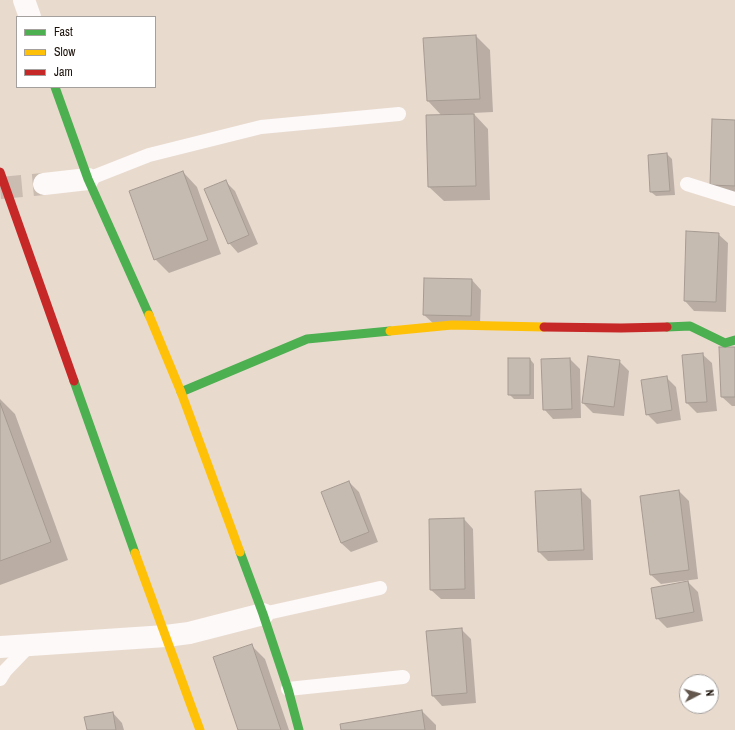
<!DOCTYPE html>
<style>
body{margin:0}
#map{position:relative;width:735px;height:730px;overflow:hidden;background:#e9dace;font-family:"Archivo Narrow",sans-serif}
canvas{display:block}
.legend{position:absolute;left:16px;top:16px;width:140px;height:72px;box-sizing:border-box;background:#fff;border:1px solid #a4a09d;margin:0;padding:5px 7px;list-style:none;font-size:12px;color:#1b1109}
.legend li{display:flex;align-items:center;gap:8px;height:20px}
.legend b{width:20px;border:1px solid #a4a09d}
.north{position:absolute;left:679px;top:674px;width:40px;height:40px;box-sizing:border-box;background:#fff;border:1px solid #a4a09d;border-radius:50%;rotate:84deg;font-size:11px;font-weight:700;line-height:16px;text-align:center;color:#1b1109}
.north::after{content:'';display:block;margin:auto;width:14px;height:18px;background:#63574e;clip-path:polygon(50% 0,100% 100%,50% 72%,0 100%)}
</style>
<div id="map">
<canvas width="735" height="730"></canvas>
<ul class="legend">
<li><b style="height:5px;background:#4caf50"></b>Fast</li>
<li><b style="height:5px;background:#ffc107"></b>Slow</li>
<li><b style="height:5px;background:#c62828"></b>Jam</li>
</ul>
<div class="north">N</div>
</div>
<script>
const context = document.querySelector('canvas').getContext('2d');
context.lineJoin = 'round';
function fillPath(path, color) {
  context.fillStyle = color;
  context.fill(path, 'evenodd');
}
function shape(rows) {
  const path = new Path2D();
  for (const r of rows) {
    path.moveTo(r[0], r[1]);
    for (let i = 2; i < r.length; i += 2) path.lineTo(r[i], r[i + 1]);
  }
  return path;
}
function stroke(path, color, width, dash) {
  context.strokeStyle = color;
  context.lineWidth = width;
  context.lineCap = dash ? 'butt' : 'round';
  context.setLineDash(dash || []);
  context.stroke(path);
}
fillPath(shape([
 [476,36,490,50,493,112,473,113,488,129,490,200,444,201,429,187,442,116,428,101],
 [735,121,735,194,711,184],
 [667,154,672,159,675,195,656,196,651,192],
 [183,172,197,187,221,254,169,273,155,259],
 [225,181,235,191,258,244,238,253,229,243],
 [687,233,718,234,728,243,726,312,694,311,685,301],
 [472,280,481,290,480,326,434,324,424,315],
 [735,348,735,406,732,406,722,397],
 [702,354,712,363,717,411,697,413,687,403,683,355],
 [530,359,534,364,534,399,514,399,509,394],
 [570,359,580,369,581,418,553,419,544,409],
 [619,361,629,371,624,416,593,413,583,403],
 [666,377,676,387,681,420,657,424,647,414],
 [0,399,15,414,68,560,0,585],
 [349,482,359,492,378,542,351,552,341,543],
 [581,490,591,500,593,560,548,561,539,552],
 [679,491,689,501,698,579,661,584,651,575],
 [464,519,473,529,475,599,441,599,431,590],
 [688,582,698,592,703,621,667,628,657,618],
 [461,629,471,639,476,703,442,706,433,696],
 [251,645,265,659,289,730,239,730],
 [422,711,436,725,436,730,342,730],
 [113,713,122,723,124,730,88,730]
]), '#0003');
const building = shape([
 [476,35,480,99,427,101,423,38,476,35],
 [474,114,476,186,428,187,426,115,474,114],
 [712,119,735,120,735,186,710,185,712,119],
 [667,153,670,191,650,192,648,155,667,153],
 [183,171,208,240,154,260,129,191,183,171],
 [226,180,249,235,228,244,204,189,226,180],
 [686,231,719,233,716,302,684,301,686,231],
 [424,278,472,279,471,316,423,315,424,278],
 [719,347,735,347,735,397,721,397,719,347],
 [703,353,707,402,686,403,682,355,703,353],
 [588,356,620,360,614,407,582,403,588,356],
 [508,358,530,358,530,395,508,395,508,358],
 [570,358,572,409,543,410,541,359,570,358],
 [667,376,672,410,646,415,641,380,667,376],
 [0,403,51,542,0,561,0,403],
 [349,481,369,532,341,543,321,492,349,481],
 [581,489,584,550,538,552,535,491,581,489],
 [679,490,689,570,650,575,640,496,679,490],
 [464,518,465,589,430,590,429,519,464,518],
 [688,581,694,612,656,619,651,588,688,581],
 [462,628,467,693,432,696,426,631,462,628],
 [252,644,281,730,238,730,213,657,252,644],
 [422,710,425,730,341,730,340,724,422,710],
 [113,712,116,730,87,730,84,717,113,712]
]);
fillPath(building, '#c6bbb1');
stroke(building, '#a69b92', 1);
stroke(shape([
 [0,188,44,184]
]), '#cabcb0', 22, [22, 11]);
stroke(shape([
 [88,179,149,155,261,127,399,114],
 [687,184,735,199],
 [263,614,380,588],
 [0,679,5,671,30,645],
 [288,689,403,677]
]), '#fcf9f8', 14);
stroke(shape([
 [24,0,30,17],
 [44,184,88,179],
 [0,647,166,636,189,633,263,614]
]), '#fcf9f8', 22);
stroke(shape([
 [55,87,88,179,149,315],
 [667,327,690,326,725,343,735,340],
 [74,381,135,553],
 [181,392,307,339,390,331],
 [240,552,263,614,288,689,299,730]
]), '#4caf50', 9);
stroke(shape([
 [149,315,181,392,240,552],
 [390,331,452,325,544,327],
 [135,553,200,730]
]), '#ffc107', 9);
stroke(shape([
 [0,172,74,381],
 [544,327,621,328,667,327]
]), '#c62828', 9);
</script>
